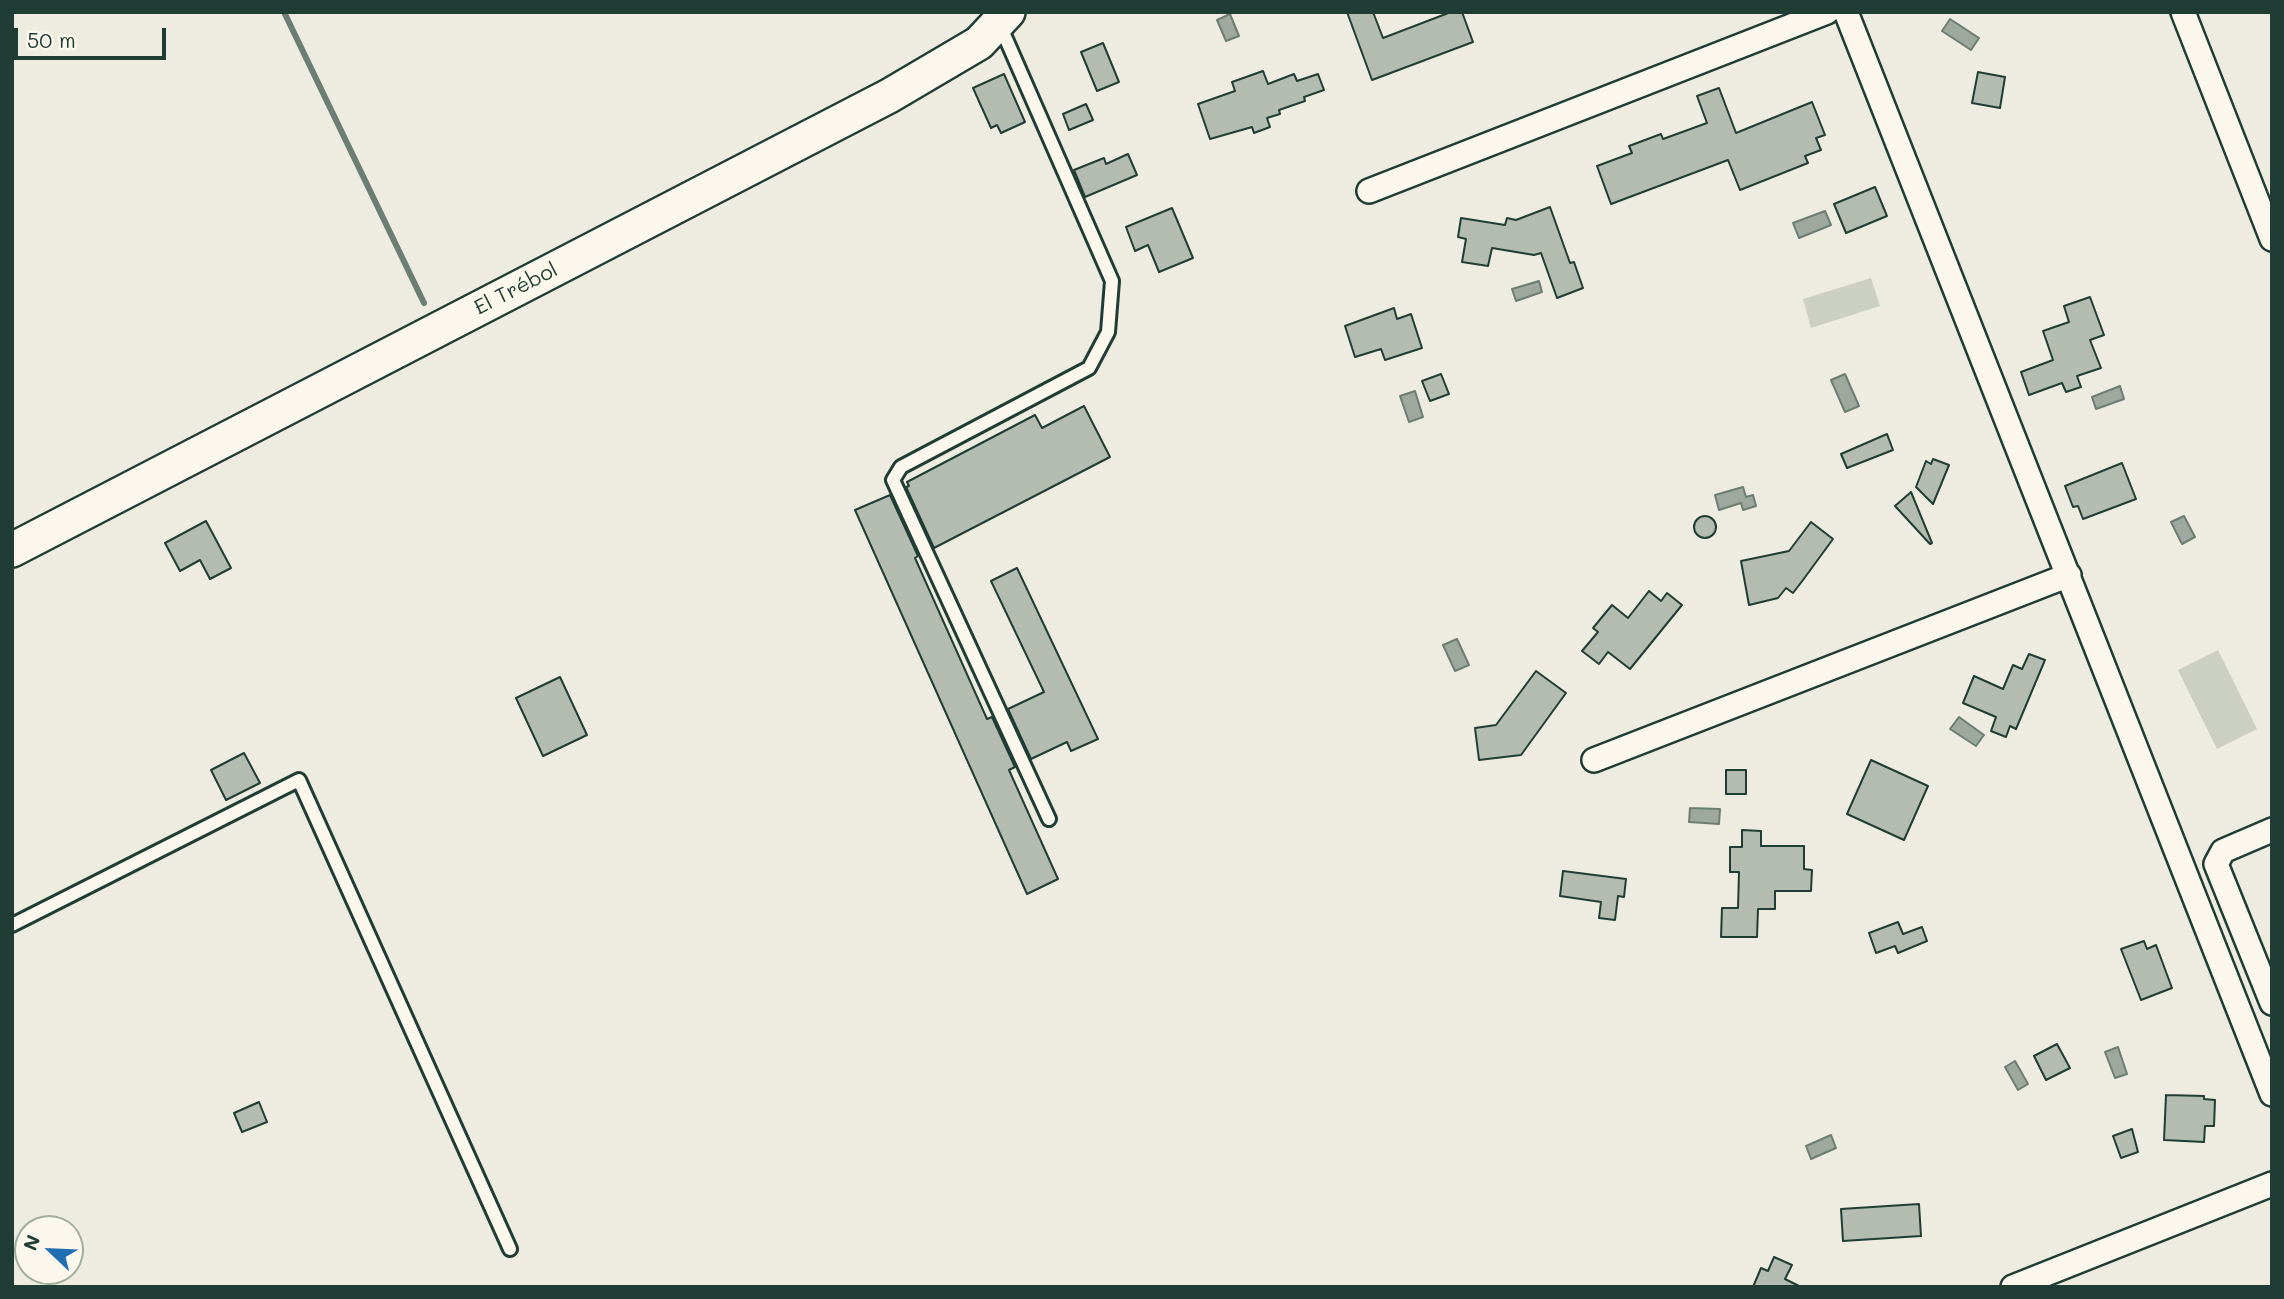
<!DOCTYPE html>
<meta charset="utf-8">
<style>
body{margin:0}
#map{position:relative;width:2284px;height:1299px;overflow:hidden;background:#eeece1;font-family:Mali,sans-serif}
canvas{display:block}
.frame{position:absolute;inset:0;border:14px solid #1f3d34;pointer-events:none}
.north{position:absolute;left:14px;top:1215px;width:70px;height:70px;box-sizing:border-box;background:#fbf7ec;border:2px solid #a3ada2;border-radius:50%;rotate:293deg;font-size:19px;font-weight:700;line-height:28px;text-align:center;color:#1f3d34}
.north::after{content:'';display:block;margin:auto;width:24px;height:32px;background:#1f6fb2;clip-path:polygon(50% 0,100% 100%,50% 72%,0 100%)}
.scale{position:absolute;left:14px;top:28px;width:152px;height:32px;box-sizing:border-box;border:4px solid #1f3d34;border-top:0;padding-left:9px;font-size:21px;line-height:24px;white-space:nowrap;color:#1f3d34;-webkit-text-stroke:5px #fbf7ec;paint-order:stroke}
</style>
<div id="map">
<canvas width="2284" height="1299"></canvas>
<div class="frame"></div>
<div class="north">N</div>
<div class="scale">50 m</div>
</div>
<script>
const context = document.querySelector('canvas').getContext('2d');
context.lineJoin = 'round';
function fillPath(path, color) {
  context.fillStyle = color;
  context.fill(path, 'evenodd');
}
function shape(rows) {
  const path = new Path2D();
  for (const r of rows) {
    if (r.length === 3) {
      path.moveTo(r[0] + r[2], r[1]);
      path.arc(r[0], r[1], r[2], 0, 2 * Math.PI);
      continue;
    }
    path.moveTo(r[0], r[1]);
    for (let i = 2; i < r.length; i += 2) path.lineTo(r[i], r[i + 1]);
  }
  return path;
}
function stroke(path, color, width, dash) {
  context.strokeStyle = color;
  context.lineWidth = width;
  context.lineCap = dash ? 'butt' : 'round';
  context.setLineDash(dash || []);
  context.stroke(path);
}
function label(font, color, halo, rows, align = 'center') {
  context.font = font + ' Mali,sans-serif';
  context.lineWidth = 5;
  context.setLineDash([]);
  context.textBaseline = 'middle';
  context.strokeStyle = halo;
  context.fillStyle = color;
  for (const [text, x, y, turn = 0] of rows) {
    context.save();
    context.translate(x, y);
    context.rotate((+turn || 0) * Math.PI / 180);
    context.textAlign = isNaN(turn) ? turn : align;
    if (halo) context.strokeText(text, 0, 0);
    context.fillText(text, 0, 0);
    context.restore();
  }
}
fillPath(shape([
 [1871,278,1880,306,1811,328,1803,299],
 [2218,650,2257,729,2217,749,2178,670]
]), '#cbcfc4');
const water = shape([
 [1230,14,1239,36,1226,41,1217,20,1230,14],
 [1950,19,1979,38,1971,50,1942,31,1950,19],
 [1825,211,1831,225,1799,238,1793,223,1825,211],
 [1539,281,1542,292,1516,301,1512,289,1539,281],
 [1845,374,1859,406,1845,412,1831,380,1845,374],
 [2120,386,2124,399,2096,409,2092,397,2120,386],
 [1415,391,1423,417,1409,422,1400,396,1415,391],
 [1743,487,1746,497,1753,495,1756,506,1743,510,1741,503,1719,510,1715,495,1743,487],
 [2184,516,2195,537,2182,544,2171,522,2184,516],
 [1457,639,1469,665,1455,671,1443,645,1457,639],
 [1959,717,1984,735,1976,746,1950,729,1959,717],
 [1690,808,1720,809,1719,824,1689,822,1690,808],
 [2118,1047,2127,1074,2115,1078,2105,1052,2118,1047],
 [2015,1061,2028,1084,2018,1090,2005,1067,2015,1061],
 [1831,1135,1836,1148,1811,1159,1806,1146,1831,1135]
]);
fillPath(water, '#9fa89f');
stroke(water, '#6c7d74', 2);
stroke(shape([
 [284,12,424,303]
]), '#6c7d74', 6);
const building = shape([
 [1347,12,1373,12,1383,38,1451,12,1462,12,1473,42,1372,80,1347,12],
 [1103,43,1119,82,1097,91,1081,52,1103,43],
 [1263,71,1268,84,1294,74,1297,81,1318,74,1324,90,1304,97,1305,101,1279,110,1280,114,1267,118,1270,127,1254,133,1252,127,1210,139,1198,104,1235,91,1232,82,1263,71],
 [1978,72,2005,77,2000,108,1972,103,1978,72],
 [1004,74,1025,122,1001,133,997,125,991,128,973,88,1004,74],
 [1719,88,1736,133,1812,102,1825,135,1816,138,1821,150,1805,156,1808,163,1740,190,1728,160,1611,204,1597,166,1632,153,1629,146,1661,134,1663,139,1707,123,1697,96,1719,88],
 [1086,104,1093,120,1069,130,1063,114,1086,104],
 [1128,154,1137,175,1085,197,1074,170,1104,158,1106,164,1128,154],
 [1875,187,1887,216,1846,233,1834,204,1875,187],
 [1550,207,1570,263,1574,262,1583,288,1557,298,1541,253,1534,255,1492,248,1488,266,1462,262,1466,239,1458,237,1461,218,1505,225,1507,218,1516,220,1550,207],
 [1172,208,1193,258,1159,272,1148,245,1135,251,1126,227,1172,208],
 [2090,297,2104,335,2090,340,2101,368,2077,376,2081,387,2066,392,2062,383,2029,395,2021,372,2053,360,2043,331,2069,322,2064,306,2090,297],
 [1394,308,1397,319,1411,314,1422,348,1385,360,1381,349,1355,357,1345,326,1394,308],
 [1441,374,1449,394,1430,401,1422,381,1441,374],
 [1084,406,1110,457,934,548,906,487,909,486,907,482,1035,415,1042,428,1084,406],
 [1887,434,1893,450,1847,468,1841,454,1887,434],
 [1933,459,1949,465,1933,504,1916,487,1926,461,1931,464,1933,459],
 [2122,463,2136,499,2083,519,2078,506,2073,507,2065,486,2122,463],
 [1911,492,1932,543,1930,544,1895,506,1911,492],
 [890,495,918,556,915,558,987,719,992,717,1015,767,1009,770,1058,879,1027,894,855,510,890,495],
 [1705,527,11],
 [206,521,231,568,210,579,200,560,180,571,165,543,206,521],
 [1811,522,1833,539,1803,580,1793,593,1786,588,1778,598,1749,605,1741,561,1789,551,1811,522],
 [1017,568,1098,739,1071,751,1067,742,1031,759,1008,709,1044,692,991,581,1017,568],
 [1649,591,1661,601,1667,593,1682,605,1630,669,1608,652,1599,664,1582,651,1598,632,1593,628,1612,605,1628,618,1649,591],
 [2029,654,2045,660,2016,729,2010,726,2006,737,1991,731,1996,717,1963,703,1974,676,2003,689,2013,665,2022,669,2029,654],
 [1536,671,1566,693,1521,755,1479,760,1475,728,1496,725,1536,671],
 [560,677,587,735,543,756,516,698,560,677],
 [244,753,260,783,226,800,211,770,244,753],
 [1871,760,1928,786,1904,840,1847,814,1871,760],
 [1726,770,1746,770,1746,794,1726,794,1726,770],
 [1742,830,1761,831,1761,846,1804,846,1804,869,1812,870,1811,891,1775,891,1775,909,1758,909,1757,937,1721,937,1722,908,1738,908,1739,872,1730,872,1730,847,1742,847,1742,830],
 [1563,871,1626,879,1624,897,1618,896,1615,920,1599,918,1601,902,1560,896,1563,871],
 [1898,922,1903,934,1922,927,1927,941,1898,953,1895,946,1876,953,1869,933,1898,922],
 [2144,941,2147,949,2156,945,2172,988,2141,1000,2121,949,2144,941],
 [2057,1044,2070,1068,2046,1080,2034,1056,2057,1044],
 [2166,1095,2204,1096,2204,1099,2215,1100,2214,1126,2205,1126,2204,1142,2164,1140,2166,1095],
 [259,1102,267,1122,242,1132,234,1113,259,1102],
 [2132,1129,2138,1152,2121,1158,2113,1136,2132,1129],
 [1919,1204,1921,1236,1843,1241,1841,1209,1919,1204],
 [1774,1257,1792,1265,1785,1279,1801,1287,1753,1287,1761,1268,1768,1271,1774,1257]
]);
fillPath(building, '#b4bbb0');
stroke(building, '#1f3d34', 2);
const lane = shape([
 [999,23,1112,281,1108,332,1089,368,901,467,893,480,1049,819],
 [12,925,299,780,510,1249]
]);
const street = shape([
 [1846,12,2272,1094],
 [2183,12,2272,239],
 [1369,191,1827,12],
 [1594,760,2069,575],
 [2272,830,2223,851,2216,864,2272,1003],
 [2013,1287,2272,1184]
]);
const secondary = shape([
 [12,550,889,96,979,43,1008,12]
]);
stroke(lane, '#1f3d34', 18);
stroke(street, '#1f3d34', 28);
stroke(secondary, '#1f3d34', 38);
stroke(lane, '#fbf7ec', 12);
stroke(street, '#fbf7ec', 23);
stroke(secondary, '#fbf7ec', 33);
label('21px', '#1f3d34', '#fbf7ec', [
 ["El Trébol",516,289,-27]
]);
</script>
